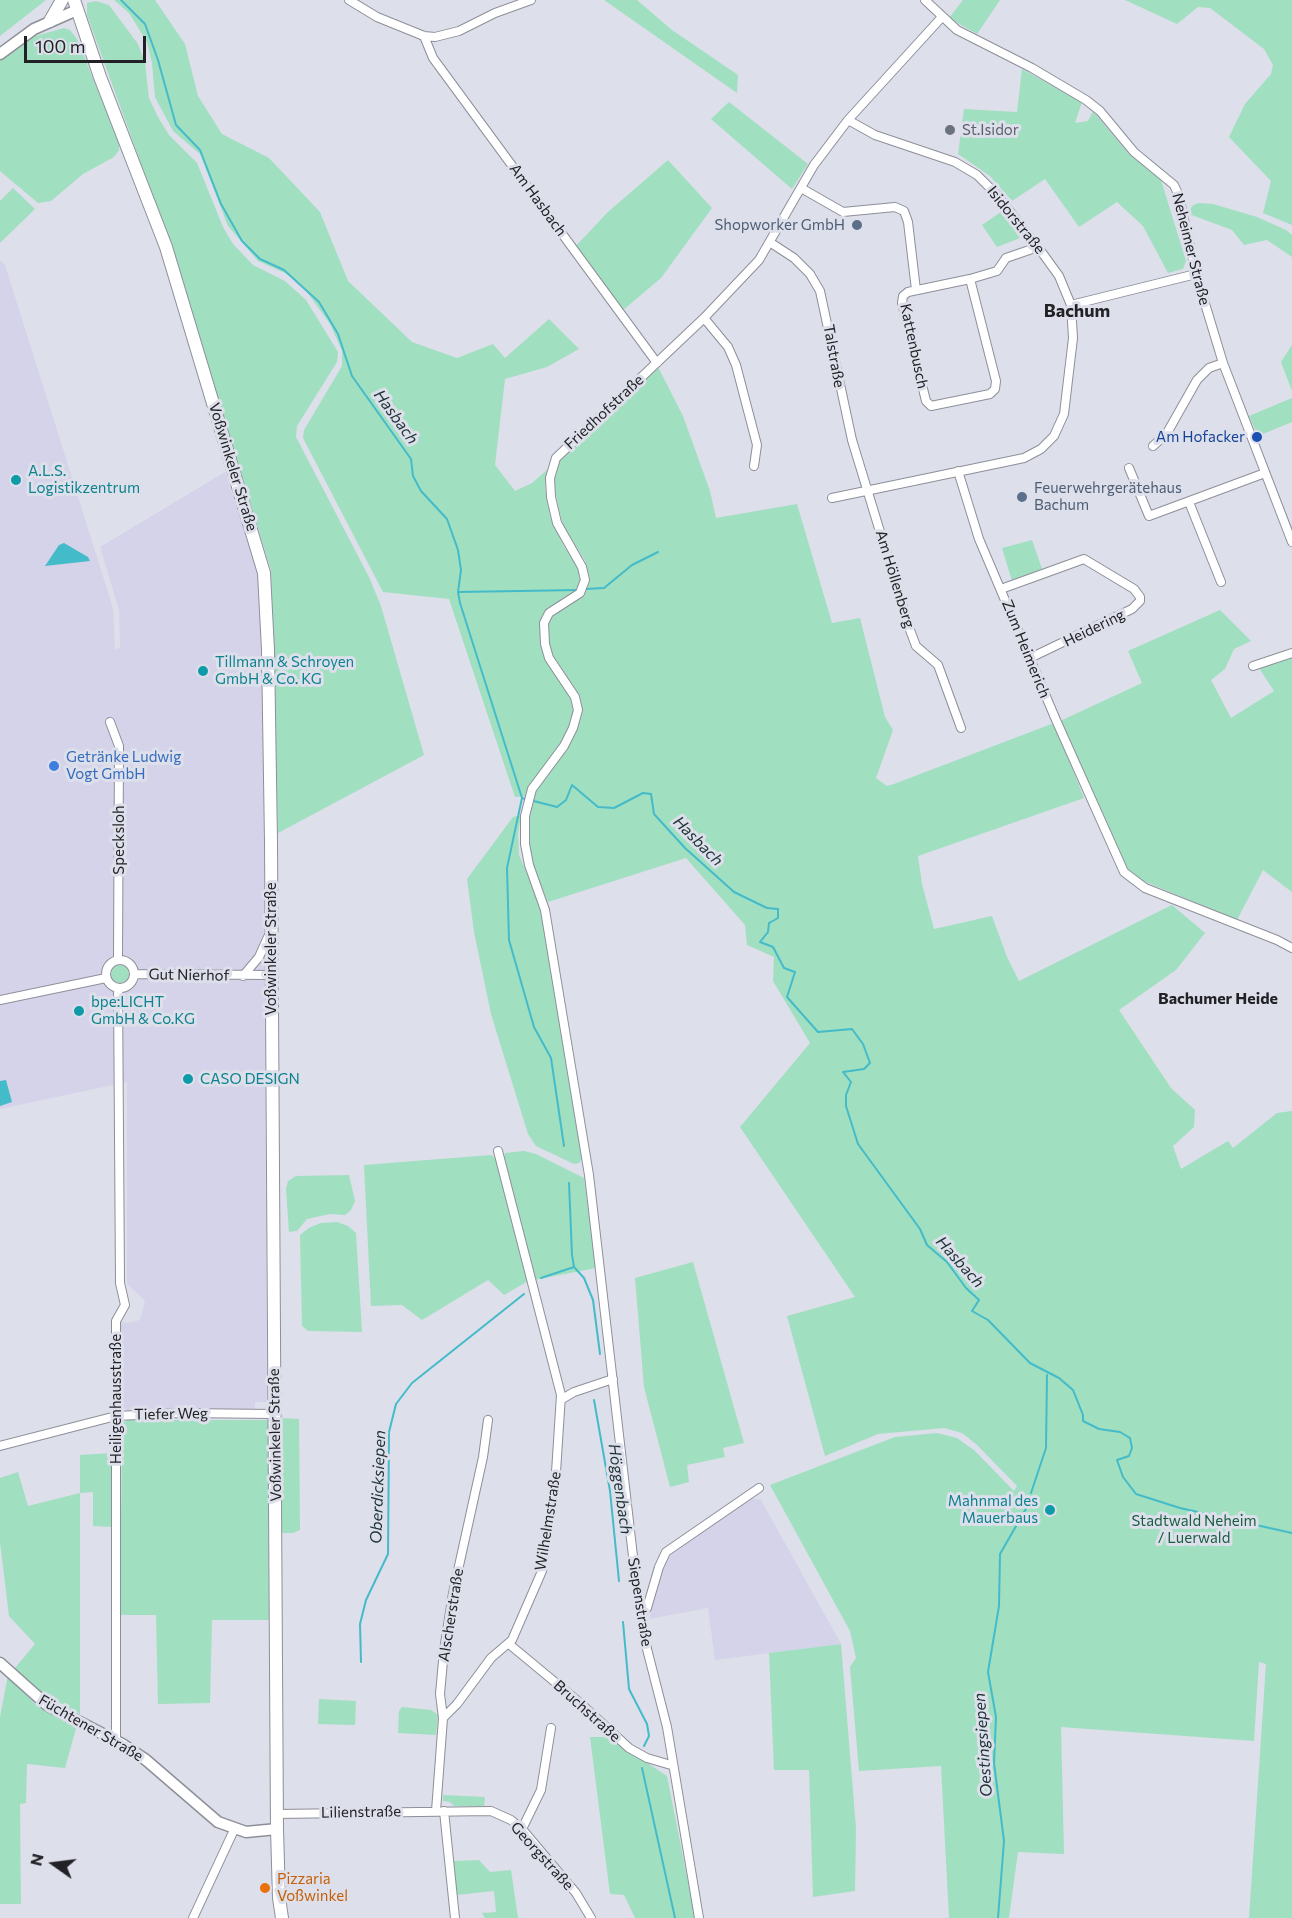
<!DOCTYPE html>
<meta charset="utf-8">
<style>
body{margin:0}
#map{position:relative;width:1292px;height:1918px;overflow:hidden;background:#dddfea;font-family:Commissioner,sans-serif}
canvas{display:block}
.north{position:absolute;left:24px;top:1834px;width:60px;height:60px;-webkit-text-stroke:4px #dddfea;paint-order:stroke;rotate:284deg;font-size:16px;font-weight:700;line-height:24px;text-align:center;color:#222226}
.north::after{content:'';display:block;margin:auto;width:21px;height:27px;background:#222226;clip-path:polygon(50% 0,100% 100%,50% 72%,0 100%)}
.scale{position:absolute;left:24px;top:36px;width:122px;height:27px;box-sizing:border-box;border:3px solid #222226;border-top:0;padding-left:8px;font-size:18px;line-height:21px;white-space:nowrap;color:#222226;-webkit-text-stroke:4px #dddfea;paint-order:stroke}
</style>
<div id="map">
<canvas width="1292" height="1918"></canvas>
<div class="north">N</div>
<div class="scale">100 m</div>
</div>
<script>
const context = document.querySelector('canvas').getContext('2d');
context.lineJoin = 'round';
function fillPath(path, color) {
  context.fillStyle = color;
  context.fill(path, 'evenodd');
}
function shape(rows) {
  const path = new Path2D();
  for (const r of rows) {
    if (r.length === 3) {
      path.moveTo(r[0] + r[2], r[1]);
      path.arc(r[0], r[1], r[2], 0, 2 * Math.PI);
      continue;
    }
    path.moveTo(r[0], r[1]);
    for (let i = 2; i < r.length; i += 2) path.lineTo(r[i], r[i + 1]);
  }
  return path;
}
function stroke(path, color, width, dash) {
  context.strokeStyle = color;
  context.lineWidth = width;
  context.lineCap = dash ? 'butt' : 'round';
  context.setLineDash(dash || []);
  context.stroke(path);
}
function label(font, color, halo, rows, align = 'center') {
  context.font = font + ' Commissioner,sans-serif';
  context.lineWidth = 6;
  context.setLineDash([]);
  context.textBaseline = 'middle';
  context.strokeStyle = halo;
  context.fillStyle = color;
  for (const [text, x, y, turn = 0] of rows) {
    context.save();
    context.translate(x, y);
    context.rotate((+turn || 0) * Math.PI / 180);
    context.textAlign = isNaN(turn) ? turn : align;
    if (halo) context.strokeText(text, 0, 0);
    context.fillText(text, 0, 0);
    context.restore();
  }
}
fillPath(shape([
 [0,261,5,265,113,608,115,649,120,648,119,610,100,547,225,472,258,573,263,702,267,1402,255,1402,255,1411,127,1411,122,1405,121,1322,127,1323,140,1320,145,1301,127,1284,127,1082,0,1109],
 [749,1498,761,1500,841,1644,715,1660,708,1608,649,1619,667,1558]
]), '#d5d3e9');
fillPath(shape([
 [0,0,46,0,0,36],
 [114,0,155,0,185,44,198,96,222,134,269,158,320,212,348,281,412,342,457,358,493,344,505,358,549,319,579,349,547,367,505,379,495,465,515,491,532,483,547,470,545,488,550,516,564,547,579,566,586,562,564,528,559,510,553,479,558,460,657,365,683,416,710,491,716,518,797,504,832,623,860,618,885,717,893,730,876,778,887,786,894,784,1054,723,1084,798,918,856,922,884,934,929,992,916,1007,957,1019,981,1172,905,1205,933,1176,970,1119,1010,1171,1088,1195,1110,1194,1127,1173,1146,1181,1169,1228,1141,1233,1148,1277,1113,1292,1111,1292,1918,1249,1918,1266,1664,1259,1662,1254,1741,1061,1727,1064,1854,1018,1852,1009,1918,949,1918,941,1766,859,1771,850,1667,856,1658,850,1631,770,1485,895,1437,937,1433,957,1438,975,1451,1014,1491,1017,1486,976,1444,962,1433,944,1428,878,1434,825,1456,787,1316,855,1297,740,1127,810,1043,773,981,774,957,747,945,745,925,686,858,548,902,528,852,527,813,532,796,515,797,449,599,383,592,303,438,304,430,342,366,342,351,330,324,307,292,287,274,258,261,228,226,200,154,173,131,155,97,152,63,147,42,129,13],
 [604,0,637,0,672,30,738,75,737,93],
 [963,0,1000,0,977,34,949,18],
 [1125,0,1292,0,1292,225,1263,213,1271,181,1229,137,1245,104,1271,74,1273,65,1264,49,1210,8,1198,7,1177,24],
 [96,1,109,5,138,44,145,63,149,98,158,117,169,135,197,163,223,227,233,244,253,265,285,281,306,300,338,352,337,362,297,426,296,437,369,577,381,606,424,755,278,833,271,570,169,241,87,15,87,3],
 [64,28,70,30,77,39,119,143,119,150,114,157,83,174,51,201,38,203,0,171,0,59,32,37],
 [1022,69,1082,102,1075,123,1088,121,1093,111,1129,154,1161,180,1186,261,1183,269,1168,273,1143,226,1117,202,1079,227,1045,179,1012,201,990,176,958,154,964,109,1017,112],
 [729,102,808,164,792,189,711,119],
 [668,160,712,208,661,278,622,311,572,250,608,212],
 [13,188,35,209,0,243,0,201],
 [1198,203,1213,204,1257,217,1286,230,1292,235,1292,257,1267,240,1244,245,1232,230,1189,214,1192,206],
 [1001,212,1020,238,997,247,982,225],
 [1292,345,1292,391,1281,362],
 [1292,398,1292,422,1258,436,1249,416],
 [1032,540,1042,569,1012,581,1002,548],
 [1220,610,1251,641,1234,649,1225,669,1211,680,1231,718,1274,691,1259,668,1292,655,1292,892,1263,870,1237,920,1134,877,1121,860,1060,721,1142,683,1128,651],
 [521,815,518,834,519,855,540,904,583,1158,579,1163,574,1164,536,1146,528,1134,491,1014,474,932,467,879,513,817],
 [120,974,9],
 [524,1151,536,1154,584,1178,596,1268,534,1280,503,1160,505,1153],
 [491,1155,496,1159,528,1281,504,1295,488,1280,422,1320,402,1305,371,1306,364,1165],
 [349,1175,355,1201,351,1210,345,1215,330,1214,307,1219,297,1231,289,1232,286,1189,288,1181,296,1176],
 [337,1222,348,1226,356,1233,362,1332,308,1331,302,1326,300,1235,309,1228,321,1223],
 [693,1262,744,1443,723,1448,725,1457,687,1465,689,1482,670,1487,644,1387,635,1278],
 [282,1418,299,1419,300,1530,293,1533,281,1533],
 [128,1420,268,1420,269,1620,212,1620,210,1703,158,1704,156,1615,120,1615,122,1429,124,1422],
 [113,1453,114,1527,93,1526,93,1492,80,1493,80,1714,37,1690,15,1668,35,1644,9,1616,0,1542,0,1478,18,1472,28,1506,80,1493,80,1455],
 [841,1644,856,1828,855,1891,813,1897,809,1770,774,1770,769,1653],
 [8,1675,35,1704,77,1725,65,1768,27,1764,26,1803,20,1804,21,1904,0,1904,0,1717],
 [319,1699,356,1701,355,1725,318,1724],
 [402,1707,431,1710,438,1715,436,1735,398,1733,399,1711],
 [590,1737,608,1737,667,1776,695,1918,635,1918,624,1895,610,1894],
 [443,1795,485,1797,484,1806,454,1806,450,1802,443,1801],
 [479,1860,490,1872,511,1870,518,1918,485,1918,482,1913,496,1912,494,1891,457,1895,453,1861]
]), '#a1dfc1');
fillPath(shape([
 [64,543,88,557,90,561,45,566,59,545],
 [6,1080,12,1102,0,1106,0,1081]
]), '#44bbc9');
stroke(shape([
 [121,0,145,24,158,60,176,125,200,150,221,204,242,241,260,259,284,270,319,302,338,334,352,376,411,459,413,476,421,491,447,519,458,550,461,570,458,592,460,603,522,798,507,868,509,940,534,1027,551,1058,564,1146],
 [585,589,604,588,632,565,658,552],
 [458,592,579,590],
 [522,798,557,807,566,800,572,785,598,807,614,808,643,793,651,794,654,814,685,848,734,892,767,908,778,909,778,918,769,923,768,932,760,942,773,947,784,968,795,972,787,997,818,1032,852,1029,863,1044,870,1063,864,1069,843,1072,851,1082,846,1095,846,1106,858,1144,920,1229,927,1245,947,1262,966,1288,979,1300,972,1311,988,1320,1030,1363,1059,1378,1073,1390,1083,1415,1083,1421,1099,1429,1120,1432,1130,1438,1132,1448,1129,1456,1117,1460,1123,1477,1136,1494,1180,1508,1292,1533],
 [569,1183,572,1255,574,1267,584,1278,593,1300,600,1354],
 [541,1278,574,1267],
 [594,1400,610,1491,619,1581],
 [1031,1493,1046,1448,1047,1375],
 [623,1622,629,1689,647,1724,649,1736,644,1746],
 [361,1662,360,1624,366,1600,388,1554,389,1432,396,1404,412,1383,524,1294],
 [642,1768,675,1918],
 [998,1918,1004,1841,994,1763,996,1717,988,1672,999,1606,1000,1554,1027,1507]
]), '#44bbc9', 2);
const minor = shape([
 [349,0,377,17,424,36,435,37,459,31,495,13,531,0],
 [925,0,957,30,1032,68,1086,100,1100,111,1134,152,1174,185,1179,196,1196,274,1223,363,1292,542],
 [424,36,433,58,657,363],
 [801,188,843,212,895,207,904,211,908,222,916,290],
 [771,243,794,258,810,274,820,291,852,440,910,630,916,646,938,665,961,728],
 [970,279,996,381,995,389,990,394,931,406,926,401,902,303,903,296,908,292,970,279,997,271,1006,258,1038,247],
 [1071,305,1196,274],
 [704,318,728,347,736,365,757,445,754,466],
 [1153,446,1167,433,1197,380,1209,368,1223,363],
 [1129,468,1149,516,1265,473],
 [958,471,979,539,1056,720,1124,872,1145,888,1277,940,1292,948],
 [832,498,1024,458,1041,449,1054,436,1064,414,1073,338,1071,305,1059,276,1038,247,997,195,977,175,955,162,875,135,848,120,941,18],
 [1189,502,1221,582],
 [1001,589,1084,559,1134,589,1140,597,1140,601,1132,609,1030,658],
 [1253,666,1292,653],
 [110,722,119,746,118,960],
 [120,974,14],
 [134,974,271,975],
 [243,976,259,957,268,937],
 [0,1000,106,978],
 [562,1399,574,1392,613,1379],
 [0,1446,116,1416,181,1413,274,1414],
 [641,1615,647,1608,659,1567,666,1552,759,1488],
 [509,1644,579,1702,629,1748,647,1758,671,1765],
 [443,1718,457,1704,491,1658,512,1640,542,1571,556,1472,561,1395,498,1151],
 [116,1740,116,1321,125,1305,120,1283,118,988],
 [436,1811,443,1718,440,1694,444,1650,453,1593,483,1457,488,1420],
 [444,1811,455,1918],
 [277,1814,491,1811,511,1820,522,1829,576,1893,591,1918],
 [522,1829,541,1790,551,1728],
 [193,1918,234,1830],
 [699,1918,667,1727,647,1649,637,1591,589,1175,545,910,529,865,525,844,525,816,532,789,564,746,573,728,578,710,575,697,549,658,545,644,544,623,549,613,580,593,585,580,582,567,557,523,551,497,550,478,556,458,704,318,759,260,814,165,848,120]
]);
const tertiary = shape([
 [0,1663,47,1705,122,1744,146,1760,218,1822,246,1832,277,1829]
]);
const secondary = shape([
 [0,54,34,29,77,10]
]);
const primary = shape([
 [74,0,100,77,166,247,264,573,268,650,271,842,277,1829,279,1898,282,1918],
 [50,21,62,0]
]);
stroke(minor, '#8d8f99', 10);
stroke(tertiary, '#8d8f99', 13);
stroke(secondary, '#8d8f99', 13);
stroke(primary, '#8d8f99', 14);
stroke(minor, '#fff', 8);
stroke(tertiary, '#fff', 10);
stroke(secondary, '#fff', 10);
stroke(primary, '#fff', 12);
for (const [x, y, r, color] of [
 [950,130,6,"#6b7280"],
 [857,225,6,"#5c6f8a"],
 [1257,437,6,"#1a4fb4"],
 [16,480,6,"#0f9aa8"],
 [1022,497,6,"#5c6f8a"],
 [203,671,6,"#0f9aa8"],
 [54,766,6,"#3f7fe0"],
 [79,1011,6,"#0f9aa8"],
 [188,1079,6,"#0f9aa8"],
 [1050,1510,6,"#0f9aa8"],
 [265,1888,6,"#e8710a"]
]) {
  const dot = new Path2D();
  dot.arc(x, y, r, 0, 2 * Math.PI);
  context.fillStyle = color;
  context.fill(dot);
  stroke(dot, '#dddfea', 2);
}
label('15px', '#5b616d', '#dddfea', [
 ["St.Isidor",962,130]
], 'left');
label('15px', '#222226', '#dddfea', [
 ["Am Hasbach",538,200,54],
 ["Isidorstraße",1016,220,51],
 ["Neheimer Straße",1191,249,76],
 ["Kattenbusch",914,346,78],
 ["Talstraße",834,356,80],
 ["Friedhofstraße",604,412,-43],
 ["Voßwinkeler Straße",233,467,73],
 ["Am Höllenberg",895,579,73],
 ["Heidering",1094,628,-26],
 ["Zum Heimerich",1026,649,68],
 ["Specksloh",119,840,-90],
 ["Voßwinkeler Straße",271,949,-90],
 ["Gut Nierhof",189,975,1],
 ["Heiligenhausstraße",116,1399,-90],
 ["Tiefer Weg",171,1414,-1],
 ["Voßwinkeler Straße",275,1435,-91],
 ["Wilhelmstraße",548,1521,-81],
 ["Siepenstraße",640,1602,81],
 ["Alscherstraße",451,1615,-81],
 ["Bruchstraße",587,1711,42],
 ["Füchtener Straße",91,1728,30],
 ["Lilienstraße",361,1812,-1],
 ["Georgstraße",542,1856,48]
]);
label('15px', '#4e5e75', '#dddfea', [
 ["Shopworker GmbH",845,225],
 ["Feuerwehrgerätehaus",1034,488,"left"],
 ["Bachum",1034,505,"left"]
], 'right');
label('15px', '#164399', '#dddfea', [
 ["Am Hofacker",1245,437]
], 'right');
label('15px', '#0d838f', '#dddfea', [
 ["A.L.S.",28,471],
 ["Logistikzentrum",28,488],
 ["Tillmann & Schroyen",215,662],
 ["GmbH & Co. KG",215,679],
 ["bpe:LICHT",91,1002],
 ["GmbH & Co.KG",91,1019],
 ["CASO DESIGN",200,1079],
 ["Mahnmal des",1038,1501,"right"],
 ["Mauerbaus",1038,1518,"right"]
], 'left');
label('15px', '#366cbe', '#dddfea', [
 ["Getränke Ludwig",66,757],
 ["Vogt GmbH",66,774]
], 'left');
label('15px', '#195e43', '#dddfea', [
 ["Stadtwald Neheim",1194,1521],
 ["/ Luerwald",1194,1538]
]);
label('15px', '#c56008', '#dddfea', [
 ["Pizzaria",277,1879],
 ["Voßwinkel",277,1896]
], 'left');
label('italic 16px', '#1d3234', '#dddfea', [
 ["Hasbach",396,417,54],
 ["Hasbach",698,841,45],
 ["Hasbach",960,1262,48],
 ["Oberdicksiepen",378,1487,-88],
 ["Höggenbach",620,1489,82],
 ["Oestingsiepen",983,1745,-94]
]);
label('bold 16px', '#222226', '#dddfea', [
 ["Bachumer Heide",1218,999]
]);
label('bold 18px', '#222226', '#dddfea', [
 ["Bachum",1077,311]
]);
</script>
